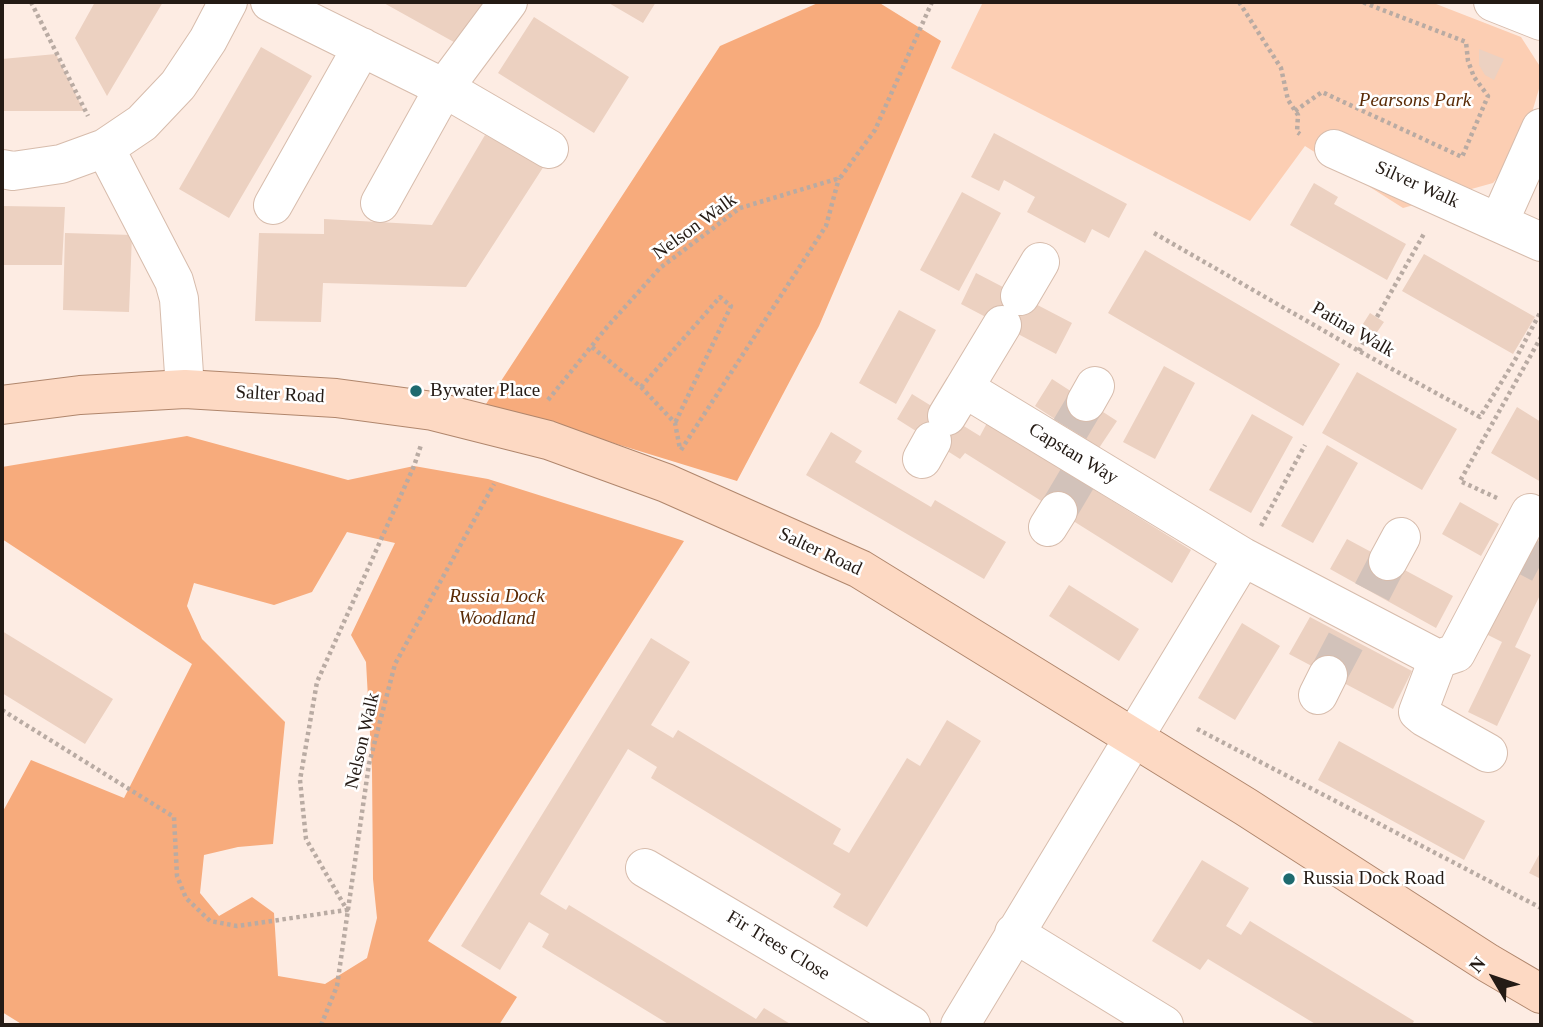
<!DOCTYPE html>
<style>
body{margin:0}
#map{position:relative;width:1543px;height:1027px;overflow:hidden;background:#fdece3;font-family:Georgia,serif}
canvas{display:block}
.frame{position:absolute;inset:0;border:4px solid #241b15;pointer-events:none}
.north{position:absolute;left:1459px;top:943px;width:70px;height:70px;-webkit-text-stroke:5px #fff;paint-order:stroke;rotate:309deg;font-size:19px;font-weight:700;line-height:28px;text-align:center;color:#241b15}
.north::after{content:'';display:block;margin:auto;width:24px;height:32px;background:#241b15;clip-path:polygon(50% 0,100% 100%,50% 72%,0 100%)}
</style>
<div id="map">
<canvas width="1543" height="1027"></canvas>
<div class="frame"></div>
<div class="north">N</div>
</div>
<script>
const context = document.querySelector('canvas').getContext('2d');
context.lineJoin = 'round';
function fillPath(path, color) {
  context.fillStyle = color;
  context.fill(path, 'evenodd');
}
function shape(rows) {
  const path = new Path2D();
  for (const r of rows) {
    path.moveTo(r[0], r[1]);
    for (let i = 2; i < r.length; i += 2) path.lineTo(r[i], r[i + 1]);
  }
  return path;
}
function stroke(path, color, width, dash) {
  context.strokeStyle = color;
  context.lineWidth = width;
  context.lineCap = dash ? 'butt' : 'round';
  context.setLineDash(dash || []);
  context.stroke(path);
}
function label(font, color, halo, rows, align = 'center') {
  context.font = font + ' Georgia,serif';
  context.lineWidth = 5;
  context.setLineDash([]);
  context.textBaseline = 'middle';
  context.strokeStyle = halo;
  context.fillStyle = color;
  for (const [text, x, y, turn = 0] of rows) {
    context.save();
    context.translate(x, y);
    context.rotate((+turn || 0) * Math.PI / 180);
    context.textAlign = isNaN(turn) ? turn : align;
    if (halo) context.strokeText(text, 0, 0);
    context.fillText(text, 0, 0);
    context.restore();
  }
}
fillPath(shape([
 [983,2,1431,2,1521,37,1541,68,1541,82,1521,150,1493,183,1403,208,1305,146,1250,221,951,68]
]), '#fcceb3');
fillPath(shape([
 [820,2,878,2,941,41,819,326,737,481,486,404,720,46],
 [187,436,348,480,414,466,488,479,684,541,428,941,517,997,499,1025,23,1025,2,1012,2,813,31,760,124,798,192,664,2,539,2,467],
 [347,532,395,543,351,635,366,662,372,770,373,879,377,918,367,958,325,984,278,976,274,913,252,897,219,916,200,893,204,855,238,847,273,844,285,722,202,639,187,606,194,583,274,605,312,592]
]), '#f7ab7c');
fillPath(shape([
 [95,2,163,2,107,96,75,38],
 [382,2,491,2,461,46],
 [607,2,656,2,643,23],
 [534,17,629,77,594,133,498,73],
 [261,47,312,76,229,218,179,189],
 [1479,49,1504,59,1494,80,1485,75,1479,65],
 [56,54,84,111,2,111,2,59],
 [994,133,1127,204,1109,238,1092,229,1085,243,1027,212,1035,197,1004,180,999,191,971,177],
 [485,135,544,166,466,287,323,283,321,322,255,321,259,233,324,234,324,219,432,225],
 [1314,183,1338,197,1334,204,1406,244,1387,280,1290,225],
 [962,192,1001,213,959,291,920,270],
 [2,206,65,207,62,265,2,265],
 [65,233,132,235,129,312,63,310],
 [1145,250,1340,364,1303,426,1108,313],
 [1424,254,1535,317,1513,354,1402,291],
 [976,273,1072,323,1056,354,961,304],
 [899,310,936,330,896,404,859,383],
 [1370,313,1384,322,1375,335,1361,327],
 [1164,366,1195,383,1155,459,1123,442],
 [1357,372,1457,429,1422,490,1322,433],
 [1052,379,1117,421,1099,448,1035,406],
 [912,394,980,436,987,423,1191,550,1172,583,965,453,960,459,897,419],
 [1517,407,1541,422,1541,482,1491,453],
 [1252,414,1293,437,1251,513,1209,490],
 [831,432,862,451,855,462,931,507,935,500,1006,542,984,579,806,475],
 [1327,445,1358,463,1313,543,1281,526],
 [1460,502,1499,524,1481,556,1442,534],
 [1541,514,1541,593,1515,647,1531,655,1497,726,1468,712,1502,642,1484,633],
 [1347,539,1453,596,1436,628,1330,569],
 [1069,585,1139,629,1119,661,1049,616],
 [1310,617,1412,671,1393,709,1289,654],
 [1242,623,1280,646,1235,720,1198,698],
 [2,631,113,699,85,744,2,693],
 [651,638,690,662,651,725,673,738,678,730,841,829,833,844,849,853,907,758,920,766,947,720,981,741,867,927,833,907,841,894,651,778,657,767,628,749,540,894,566,910,569,905,756,1019,764,1008,792,1025,670,1025,542,947,549,934,529,922,500,970,461,946],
 [1339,741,1485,821,1464,860,1318,780],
 [1541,851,1541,879,1529,873],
 [1202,860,1249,888,1226,926,1241,935,1250,921,1414,1021,1412,1025,1317,1025,1208,959,1200,970,1152,941]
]), '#ecd1c1');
stroke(shape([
 [1070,429,1086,402],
 [1058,511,1077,479],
 [1522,554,1541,564],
 [1372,592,1388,561],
 [1328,675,1348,637]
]), '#d2c2ba', 38, [38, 19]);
const minor = shape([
 [270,2,444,88,549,149],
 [1493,2,1541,21],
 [105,148,174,281,179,299,185,389],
 [1334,149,1541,242],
 [2,169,13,171,61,164,105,148,142,123,178,85,208,40,228,2],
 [380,203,444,88,508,2],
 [273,205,362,47],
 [1499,222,1541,128],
 [1020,296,1040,262],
 [1002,325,964,388,1243,557,1438,659,1456,653,1530,513],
 [1086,402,1095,386],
 [947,416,964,388],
 [922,459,932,441],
 [1048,527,1058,511],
 [1388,561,1401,537],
 [1438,659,1418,712,1424,717,1488,753],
 [1318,695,1328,675],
 [645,868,911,1025],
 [1014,933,1164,1025],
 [960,1025,1243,557]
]);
const major = shape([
 [2,405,80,395,185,389,336,398,433,411,548,440,666,483,860,569,1246,807,1488,963,1541,994]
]);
stroke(minor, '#d7bcac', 40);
stroke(major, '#b0866c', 40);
stroke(shape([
 [31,2,88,116],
 [1239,2,1281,68,1288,100,1298,115,1297,132,1300,134],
 [1295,111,1322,92,1462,157,1488,96,1474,77,1468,61,1466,42,1362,2],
 [1154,233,1359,351,1480,417,1515,360,1541,311],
 [1377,317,1425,232],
 [592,347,641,387,675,423,680,449],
 [1359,351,1369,332],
 [641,387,720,297,731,306,675,423],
 [548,400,607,327,660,268,740,208,840,178,875,130,932,2],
 [681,450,826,226,839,178],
 [1497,498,1460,481,1541,337],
 [1261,526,1305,445],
 [2,710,174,817,177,876,186,898,210,921,237,926,347,910,306,839,300,780,317,682,414,466,421,445],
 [1197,729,1541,908],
 [321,1025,337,986,369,764,395,664,494,484]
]), '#b9aba3', 4.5, [3.5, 3.5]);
stroke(minor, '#fff', 38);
stroke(major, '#fdd9c3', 38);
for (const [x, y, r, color] of [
 [416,391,7,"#1e6a6f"],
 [1289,879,7,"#1e6a6f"]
]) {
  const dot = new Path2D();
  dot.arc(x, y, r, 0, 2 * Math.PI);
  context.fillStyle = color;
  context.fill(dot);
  stroke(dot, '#fff', 2.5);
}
label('italic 19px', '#5a2b06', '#fff', [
 ["Pearsons Park",1415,101],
 ["Russia Dock",497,597],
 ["Woodland",497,619]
]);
label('19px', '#241b15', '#fff', [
 ["Silver Walk",1417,185,24],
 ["Nelson Walk",695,227,-36],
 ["Patina Walk",1353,330,30],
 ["Salter Road",280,395,3],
 ["Capstan Way",1073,454,31],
 ["Salter Road",820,552,25],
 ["Nelson Walk",363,741,-77],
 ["Fir Trees Close",778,946,31]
]);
label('19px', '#241b15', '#fff', [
 ["Bywater Place",430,391],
 ["Russia Dock Road",1303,879]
], 'left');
</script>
